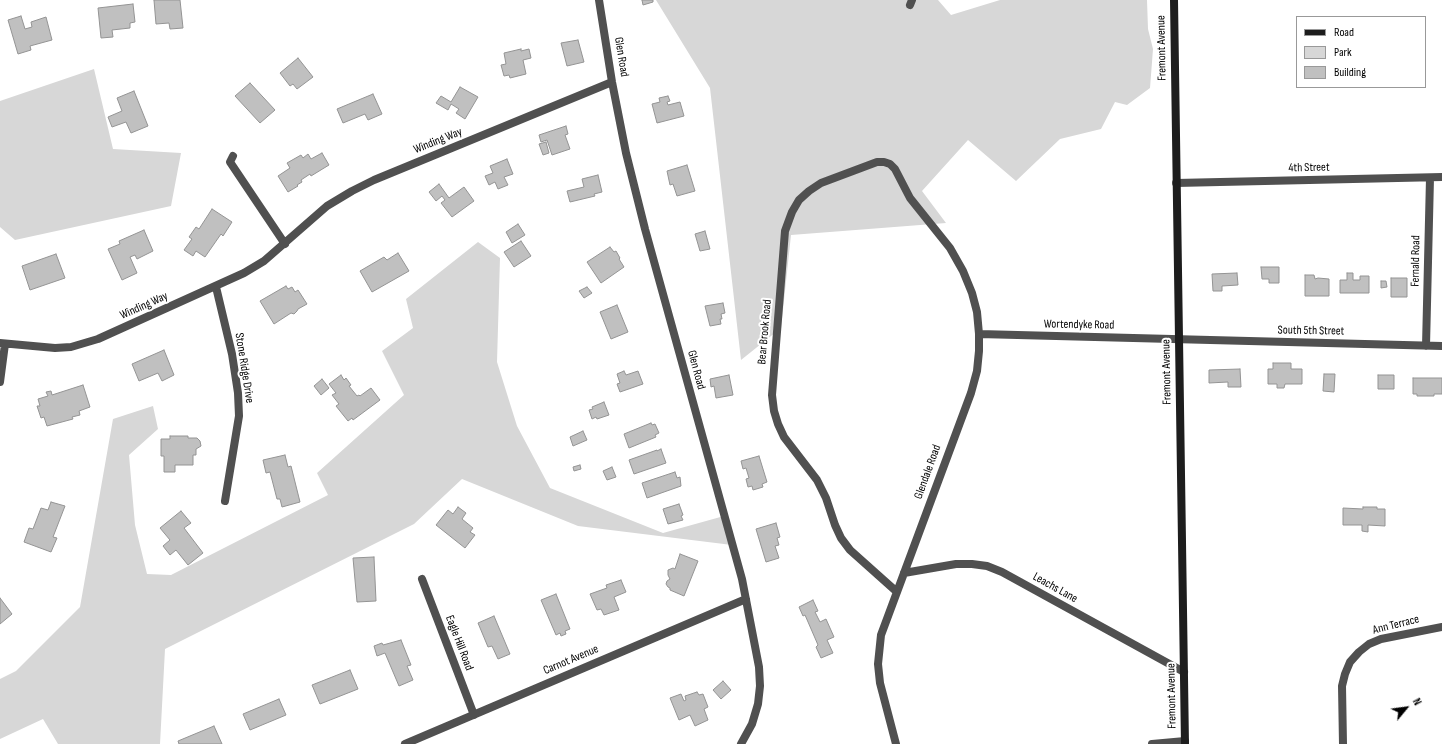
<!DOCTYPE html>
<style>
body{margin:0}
#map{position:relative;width:1442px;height:744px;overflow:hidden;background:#fff;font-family:"Sofia Sans Condensed",sans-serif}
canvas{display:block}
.legend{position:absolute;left:1296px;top:16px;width:130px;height:72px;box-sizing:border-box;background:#fff;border:1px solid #999;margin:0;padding:5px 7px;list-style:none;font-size:12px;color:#000}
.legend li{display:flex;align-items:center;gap:8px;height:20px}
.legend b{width:20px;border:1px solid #999}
.north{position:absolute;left:1386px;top:688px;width:40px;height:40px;-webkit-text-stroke:3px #fff;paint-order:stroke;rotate:61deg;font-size:11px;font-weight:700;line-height:16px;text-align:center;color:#000}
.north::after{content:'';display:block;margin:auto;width:14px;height:18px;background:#000;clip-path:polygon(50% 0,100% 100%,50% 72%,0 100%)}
</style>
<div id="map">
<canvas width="1442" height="744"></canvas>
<ul class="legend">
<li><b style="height:5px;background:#1d1d1d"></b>Road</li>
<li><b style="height:11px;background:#d7d7d7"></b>Park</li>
<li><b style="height:11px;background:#c0c0c0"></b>Building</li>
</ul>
<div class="north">N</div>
</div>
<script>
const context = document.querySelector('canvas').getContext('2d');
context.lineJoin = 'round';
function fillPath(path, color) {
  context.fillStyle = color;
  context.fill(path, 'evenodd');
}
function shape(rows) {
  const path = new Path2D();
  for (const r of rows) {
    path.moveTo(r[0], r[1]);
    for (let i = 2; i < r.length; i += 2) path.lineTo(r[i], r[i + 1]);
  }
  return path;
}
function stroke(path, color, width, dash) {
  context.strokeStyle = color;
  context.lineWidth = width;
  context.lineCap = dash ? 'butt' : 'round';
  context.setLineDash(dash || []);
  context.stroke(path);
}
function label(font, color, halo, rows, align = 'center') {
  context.font = font + ' "Sofia Sans Condensed",sans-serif';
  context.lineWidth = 4;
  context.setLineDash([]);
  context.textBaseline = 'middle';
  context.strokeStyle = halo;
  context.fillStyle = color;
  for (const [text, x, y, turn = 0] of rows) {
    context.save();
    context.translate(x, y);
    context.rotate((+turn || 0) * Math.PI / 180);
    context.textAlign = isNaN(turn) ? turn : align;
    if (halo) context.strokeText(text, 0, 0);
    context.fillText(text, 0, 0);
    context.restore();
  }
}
fillPath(shape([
 [656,0,938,0,951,15,1000,0,1147,0,1148,29,1153,49,1150,88,1127,105,1115,102,1101,129,1060,139,1016,181,968,140,922,191,946,223,791,235,781,328,741,360,710,88],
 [94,69,113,149,181,153,171,206,15,240,0,227,0,101],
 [478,242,500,258,497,362,517,426,550,488,663,533,724,516,732,545,578,526,462,479,414,524,165,649,160,744,58,744,43,719,0,739,0,679,16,671,80,607,113,419,153,406,158,429,129,455,135,525,147,574,171,575,328,495,317,473,404,395,382,351,413,328,406,299]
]), '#d7d7d7');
const building = shape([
 [154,0,180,0,183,28,170,29,169,23,156,24,154,0],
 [642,0,653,0,653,2,643,5,642,0],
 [133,4,135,22,130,23,130,28,112,30,113,37,101,38,98,8,133,4],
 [21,16,25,29,32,27,31,22,46,17,52,40,30,46,31,50,18,54,8,20,21,16],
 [578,40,584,62,567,66,561,43,578,40],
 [521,49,521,51,529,49,531,58,523,60,526,74,510,78,509,75,504,76,501,65,506,64,504,53,521,49],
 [298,58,313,77,297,89,293,84,290,86,280,73,298,58],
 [250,83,275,110,260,123,235,96,250,83],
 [460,87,478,97,465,119,456,113,459,109,451,104,448,110,436,103,441,96,451,102,460,87],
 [134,91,148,126,131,133,126,122,112,127,108,117,122,111,117,98,134,91],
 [373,94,382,114,368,120,365,114,343,123,337,109,373,94],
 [668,96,670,101,667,102,668,105,680,102,684,116,657,123,652,104,660,102,659,98,668,96],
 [566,126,568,134,565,135,570,149,552,155,547,140,541,142,539,135,566,126],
 [546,142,549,153,543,155,539,144,546,142],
 [322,153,329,165,311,176,310,174,301,180,302,182,297,185,298,186,288,192,278,176,290,168,287,163,301,155,303,158,308,154,311,159,322,153],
 [507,159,513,174,504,177,508,185,498,189,495,182,489,185,485,176,493,173,490,166,507,159],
 [687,165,695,191,677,196,673,184,670,185,667,171,687,165],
 [598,175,602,192,594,194,595,196,570,202,567,191,584,187,582,179,598,175],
 [439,184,449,198,464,187,474,201,452,217,441,203,445,200,442,196,436,201,429,192,439,184],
 [212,209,232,222,223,236,221,234,205,257,196,251,193,256,184,250,192,239,189,237,196,227,199,229,212,209],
 [518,224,525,235,512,243,506,232,518,224],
 [144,230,153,251,137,259,135,255,130,257,137,273,122,280,108,249,120,244,119,241,144,230],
 [705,231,710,249,700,251,695,234,705,231],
 [521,241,531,256,514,267,504,252,521,241],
 [610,247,614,252,616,251,620,258,619,259,624,267,601,283,587,262,610,247],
 [398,253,409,271,372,292,360,271,384,257,387,260,398,253],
 [56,254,65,278,30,290,22,266,56,254],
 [1261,267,1279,267,1279,283,1269,283,1269,279,1262,279,1261,267],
 [1237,273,1238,285,1222,286,1222,291,1213,291,1212,274,1237,273],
 [1347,273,1353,273,1353,280,1360,280,1360,276,1369,276,1369,293,1340,293,1340,280,1347,280,1347,273],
 [1305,275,1314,275,1315,279,1318,278,1329,279,1329,296,1305,296,1305,275],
 [1391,278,1407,278,1407,297,1391,297,1391,278],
 [1381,281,1386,281,1387,287,1381,288,1381,281],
 [286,286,288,289,292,287,295,292,298,290,307,304,298,309,297,311,294,314,291,313,274,324,260,301,286,286],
 [587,287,592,293,584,298,579,291,587,287],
 [723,303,725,313,721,314,722,319,720,319,721,324,710,326,705,306,723,303],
 [617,305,628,332,611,339,600,312,617,305],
 [164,350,174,375,162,381,158,373,139,381,132,364,164,350],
 [1273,363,1291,363,1291,369,1302,369,1302,384,1285,384,1284,388,1277,388,1277,384,1268,384,1268,369,1273,369,1273,363],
 [1240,369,1241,387,1228,387,1228,382,1209,383,1209,370,1240,369],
 [624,371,626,375,638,371,643,384,620,392,617,384,620,383,617,374,624,371],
 [1324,374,1335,374,1334,392,1323,391,1324,374],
 [341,375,344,380,346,378,351,385,349,386,357,396,359,395,360,396,371,388,380,400,353,420,352,418,348,421,336,406,339,404,332,395,336,393,329,384,341,375],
 [729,375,733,395,716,398,714,386,711,387,710,379,729,375],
 [1378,375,1394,375,1394,389,1378,389,1378,375],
 [1413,378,1442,378,1442,394,1434,394,1434,396,1417,396,1417,394,1413,394,1413,378],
 [322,379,329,388,321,395,314,386,322,379],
 [83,385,90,407,79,411,80,415,72,417,73,419,47,426,44,417,41,418,37,406,40,406,38,399,48,396,46,392,51,391,52,395,83,385],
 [604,402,609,415,597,419,596,417,592,419,589,410,593,409,592,407,604,402],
 [651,423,652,425,655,424,659,433,655,435,656,437,629,448,624,434,651,423],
 [583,431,587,440,573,446,570,437,583,431],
 [170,436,188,436,188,438,197,438,200,441,201,446,196,449,196,455,193,455,193,465,175,465,175,472,164,472,164,456,161,456,161,439,170,439,170,436],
 [661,449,666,463,634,474,629,460,657,450,657,451,661,449],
 [285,455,288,467,291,466,300,502,282,507,280,499,277,499,270,472,266,473,263,460,285,455],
 [759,456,767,482,762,484,763,487,753,490,752,486,748,487,746,479,749,478,746,468,743,469,741,461,759,456],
 [580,465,581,469,574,471,573,467,580,465],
 [612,467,616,477,607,480,603,471,612,467],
 [675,472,677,478,680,477,681,486,647,498,642,483,675,472],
 [51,502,65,506,53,537,57,538,51,552,24,542,29,528,33,529,41,508,48,510,51,502],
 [679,504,683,515,681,516,683,520,668,524,663,509,679,504],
 [458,507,466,513,462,519,473,528,470,532,475,535,465,548,436,525,448,510,453,514,458,507],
 [1363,507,1377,507,1377,509,1385,509,1385,526,1368,525,1368,532,1362,531,1362,525,1343,525,1343,508,1363,509,1363,507],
 [181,511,191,523,184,528,203,553,188,565,176,550,170,555,163,546,170,540,160,528,181,511],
 [776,523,780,537,777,538,779,545,775,546,779,558,766,562,756,529,776,523],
 [680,554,698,561,684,596,670,590,670,588,668,587,666,584,667,581,670,579,668,575,668,570,673,568,675,569,680,554],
 [374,557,376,601,357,602,353,558,374,557],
 [621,580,626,592,614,597,619,610,604,615,601,609,597,610,590,594,607,588,606,585,621,580],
 [556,594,570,629,565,631,566,634,561,636,560,633,556,635,541,600,556,594],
 [0,598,12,614,0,624,0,598],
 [813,600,818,611,815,612,820,622,826,619,834,637,827,640,833,653,821,658,816,647,818,645,805,615,803,616,799,607,813,600],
 [494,616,510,654,498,659,492,646,488,647,478,623,494,616],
 [401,640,411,665,407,666,413,680,399,686,385,653,377,656,374,646,382,643,383,645,401,640],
 [350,670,358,689,320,704,312,685,350,670],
 [723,681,731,690,721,699,713,690,723,681],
 [697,692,699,695,703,694,708,707,704,709,708,720,695,726,690,715,679,720,670,698,681,694,684,701,686,700,685,696,697,692],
 [279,699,286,715,250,730,243,714,279,699],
 [214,726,222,744,179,744,178,741,214,726]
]);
fillPath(building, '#c0c0c0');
stroke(building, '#949494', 1);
stroke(shape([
 [599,0,612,82,626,153,645,229,742,579,759,667,760,686,758,704,752,724,741,744],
 [910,5,912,0],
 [233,156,230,162,285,244],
 [1176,183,1442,177],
 [216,287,232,354,238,393,239,416,225,501],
 [979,334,1442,346],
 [0,343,55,348,71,347,98,339,244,273,264,261,327,206,352,191,374,180,612,82],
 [1426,346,1430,178],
 [0,382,5,344],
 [904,573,956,564,972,564,987,566,1002,572,1184,672],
 [422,579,474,715],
 [405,744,746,599],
 [896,744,880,683,878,664,881,635,971,393,977,371,979,351,979,334,977,312,972,293,963,271,950,248,910,198,895,169,890,164,884,162,877,162,821,183,809,191,799,200,792,212,785,231,772,395,774,411,778,424,784,437,817,480,826,498,835,525,841,538,850,550,897,592],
 [1152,744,1185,741],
 [1343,744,1342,686,1345,674,1350,662,1359,652,1369,644,1381,639,1442,627]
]), '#505050', 8);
stroke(shape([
 [1174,0,1185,744]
]), '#1d1d1d', 8);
label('12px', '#000', '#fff', [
 ["Fremont Avenue",1162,48,-91],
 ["Glen Road",621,57,81],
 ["Winding Way",438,141,-22],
 ["4th Street",1309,168,-1],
 ["Fernald Road",1416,261,-89],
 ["Winding Way",144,306,-24],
 ["Wortendyke Road",1079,325,1],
 ["South 5th Street",1311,331,1],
 ["Bear Brook Road",765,332,-85],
 ["Stone Ridge Drive",244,368,81],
 ["Glen Road",696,370,75],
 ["Fremont Avenue",1167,372,-91],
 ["Glendale Road",928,472,-70],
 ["Leachs Lane",1055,588,29],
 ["Ann Terrace",1396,625,-14],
 ["Eagle Hill Road",459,643,69],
 ["Carnot Avenue",571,660,-23],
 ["Fremont Avenue",1172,696,-91]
]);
</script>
